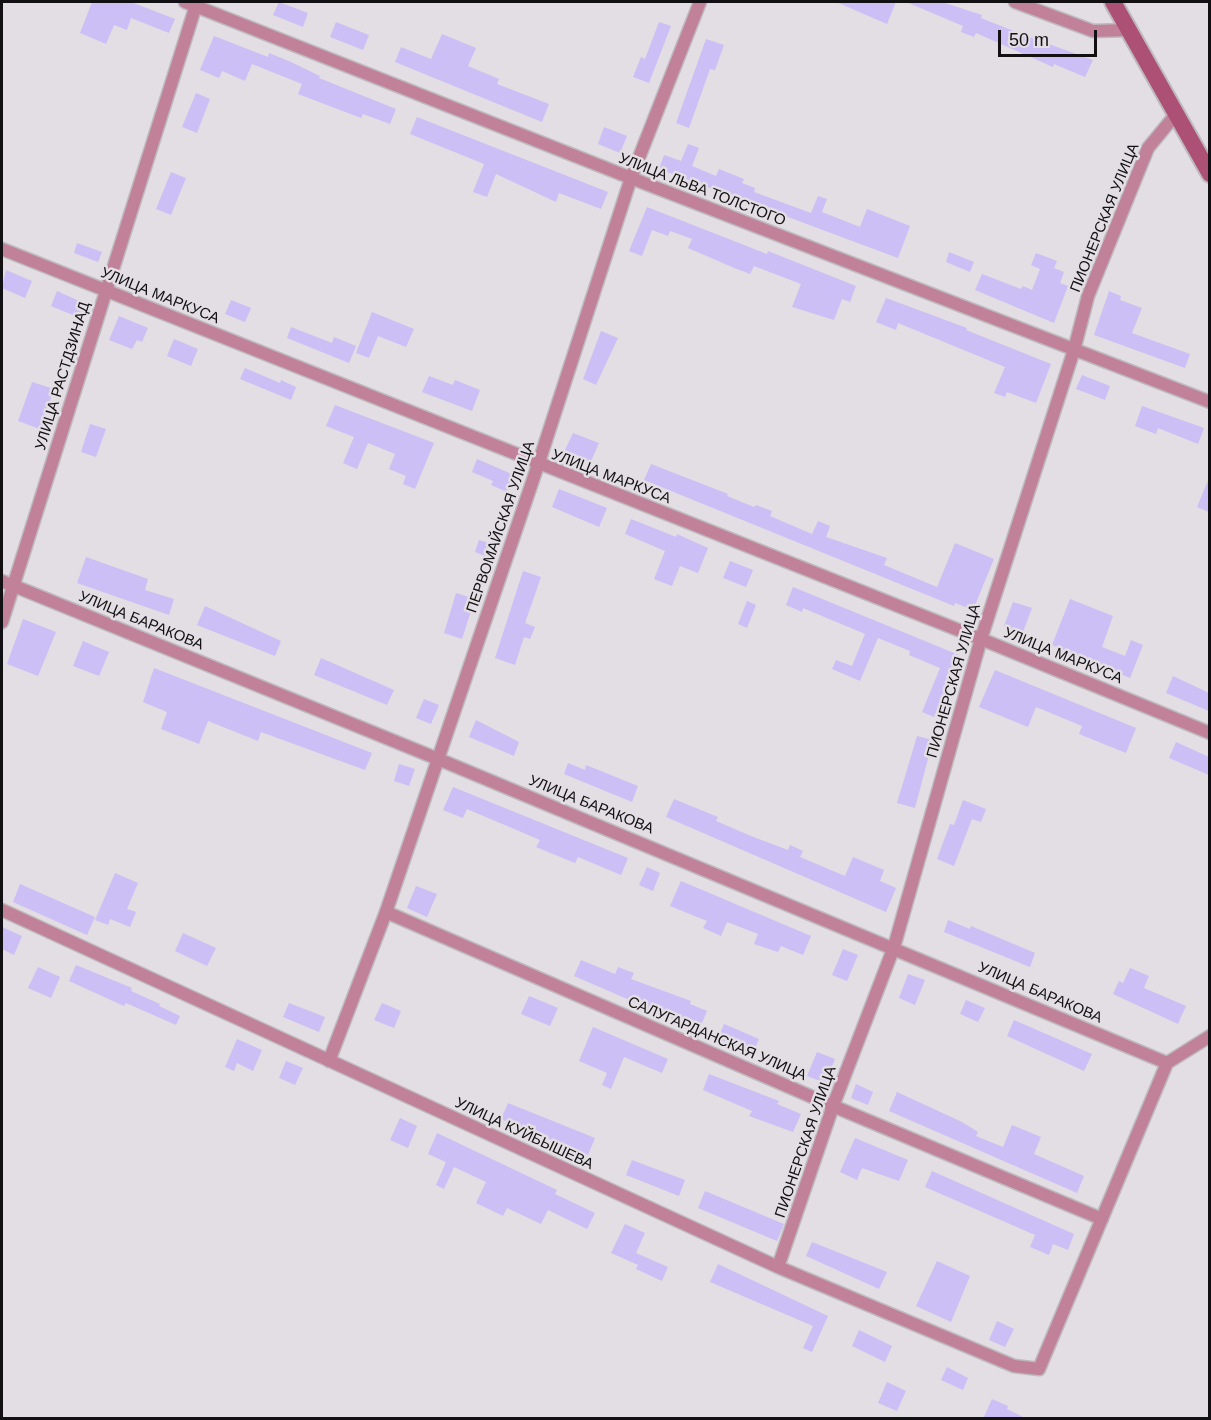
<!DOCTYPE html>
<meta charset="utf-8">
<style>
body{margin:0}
#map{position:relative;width:1211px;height:1420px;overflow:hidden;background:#e2dee3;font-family:Arial,sans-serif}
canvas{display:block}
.frame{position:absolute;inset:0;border:3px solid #121012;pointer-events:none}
.scale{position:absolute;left:998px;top:30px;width:99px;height:27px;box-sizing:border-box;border:3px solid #121012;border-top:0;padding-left:8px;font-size:18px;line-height:21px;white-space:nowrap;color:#121012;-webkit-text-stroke:4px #e2dee3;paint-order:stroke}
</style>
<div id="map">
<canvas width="1211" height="1420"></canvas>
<div class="frame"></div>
<div class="scale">50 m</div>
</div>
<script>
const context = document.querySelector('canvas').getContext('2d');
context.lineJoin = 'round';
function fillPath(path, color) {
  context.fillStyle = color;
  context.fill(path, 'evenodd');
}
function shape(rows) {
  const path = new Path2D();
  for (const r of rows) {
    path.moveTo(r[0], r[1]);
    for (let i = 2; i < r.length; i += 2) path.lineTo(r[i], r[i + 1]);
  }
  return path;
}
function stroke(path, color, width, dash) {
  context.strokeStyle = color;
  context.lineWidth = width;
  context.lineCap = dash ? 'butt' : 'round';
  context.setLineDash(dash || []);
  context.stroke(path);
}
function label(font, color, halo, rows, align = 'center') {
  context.font = font + ' Arial,sans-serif';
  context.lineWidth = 5;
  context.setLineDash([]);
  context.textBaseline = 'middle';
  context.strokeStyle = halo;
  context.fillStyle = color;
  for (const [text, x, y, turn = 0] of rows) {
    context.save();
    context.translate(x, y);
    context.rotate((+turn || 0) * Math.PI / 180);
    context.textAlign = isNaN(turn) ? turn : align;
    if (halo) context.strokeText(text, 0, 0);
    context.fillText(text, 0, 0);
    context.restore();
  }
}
fillPath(shape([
 [92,2,131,2,175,19,169,33,131,18,127,30,114,25,106,44,80,33],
 [279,2,308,13,303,27,273,15],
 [836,2,896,2,887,24],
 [906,2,942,2,982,15,981,18,1021,34,1093,60,1085,77,1054,64,1053,67,976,33,974,37,961,32,963,26],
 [336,22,369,35,363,50,330,37],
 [659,22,671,26,649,83,633,77,641,57,645,59],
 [442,34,476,48,468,66,499,79,497,84,549,104,542,122,395,62,401,47,431,59],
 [214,36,268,57,269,53,291,62,320,76,319,78,396,109,390,124,363,114,361,118,298,94,302,84,252,64,245,81,222,71,219,78,200,70],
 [706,39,724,45,715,70,710,69,689,128,676,123],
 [196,93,210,99,197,133,182,127],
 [417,117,608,192,601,209,559,193,556,202,496,174,487,197,473,192,484,164,410,134],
 [604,127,627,136,620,153,598,144],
 [688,144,699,148,692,166,716,176,719,169,744,179,742,183,755,188,754,192,781,202,811,213,818,196,827,199,822,212,860,227,867,209,910,226,898,258,659,169,664,155,681,161],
 [171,172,186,178,171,215,156,209],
 [647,207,767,254,768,251,856,286,850,302,842,299,834,320,792,307,801,284,754,266,750,274,732,267,688,248,692,239,670,231,668,236,652,230,642,256,629,251],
 [77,243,102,252,98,262,74,253],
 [949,252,974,262,970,272,946,262],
 [1036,253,1057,261,1054,268,1064,272,1060,283,1068,286,1054,323,975,290,982,274,1021,289,1023,286,1032,290,1040,269,1031,265],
 [6,270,32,281,25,298,2,288],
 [57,291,86,304,80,318,51,306],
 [1109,291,1121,296,1120,300,1142,308,1132,333,1190,354,1185,368,1094,335],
 [886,298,967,328,966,330,1051,364,1036,403,1007,392,1005,397,994,393,1005,367,898,323,896,330,876,322],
 [231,300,251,308,245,322,225,314],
 [372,312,414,329,406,347,378,336,369,358,356,353],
 [119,316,148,328,142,342,137,340,132,349,109,340],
 [291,327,332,343,334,337,356,346,349,363,287,338],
 [601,331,618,338,596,385,583,379],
 [174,339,198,349,191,366,167,356],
 [245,368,280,383,281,380,296,387,291,400,240,379],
 [1082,375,1110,386,1105,400,1076,389],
 [429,376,453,385,455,380,480,390,472,411,422,392],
 [32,382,54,389,40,429,18,421],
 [335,405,434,443,415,489,403,484,406,476,389,469,395,454,368,443,357,469,343,463,354,437,326,426],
 [1142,406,1204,428,1198,444,1158,428,1156,434,1135,426],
 [90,424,106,429,96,457,81,452],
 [573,433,599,443,591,461,565,450],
 [477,459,514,475,507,492,491,485,493,481,472,472],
 [651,464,728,494,727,496,754,507,756,505,772,511,770,516,812,534,818,521,830,526,826,537,887,558,884,565,937,587,955,543,994,559,973,610,955,603,954,606,644,480],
 [1209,478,1209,512,1197,507],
 [559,489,607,508,599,527,552,507],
 [631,519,676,537,677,534,708,548,698,573,680,566,672,586,654,579,665,551,625,534],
 [479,540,492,544,488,557,475,552],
 [86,557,148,579,145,590,174,599,169,615,77,583],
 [730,561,753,570,746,587,723,578],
 [523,571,541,577,525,623,535,627,530,639,524,637,515,665,495,658],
 [793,587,959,655,934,717,922,712,940,668,909,655,910,651,878,638,860,681,832,669,836,660,852,666,865,634,803,608,802,612,786,605],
 [456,593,475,599,462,639,444,633],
 [1070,599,1113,616,1102,647,1125,656,1131,640,1143,645,1130,678,1052,645],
 [747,601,756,605,747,628,738,624],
 [1013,602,1032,608,1023,632,1004,626],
 [205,606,281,641,275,656,197,625],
 [23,619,56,632,38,676,7,664],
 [83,641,109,652,99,676,73,666],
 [321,658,394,690,387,705,314,675],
 [154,668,372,753,365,770,261,732,258,741,208,721,199,744,161,729,167,712,143,702],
 [995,670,1136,728,1126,753,1079,734,1082,726,1036,707,1028,727,979,707],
 [1173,676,1209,693,1209,711,1166,693],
 [424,699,439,705,431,724,416,718],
 [476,720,519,742,514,756,469,737],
 [917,736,933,740,915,808,897,803],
 [1176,742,1209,757,1209,775,1169,758],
 [568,763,585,770,586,765,638,786,632,802,564,774],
 [399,764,415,769,409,786,394,781],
 [453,787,628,858,621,875,578,857,575,863,536,847,540,840,467,809,463,818,443,810],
 [674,799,718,817,716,821,751,836,788,850,790,845,803,851,800,857,845,876,853,857,884,870,880,881,896,888,886,912,666,817],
 [963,800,986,809,981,822,972,819,954,866,937,859,950,824,954,825],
 [647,867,660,873,653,891,639,885],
 [115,873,138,883,127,909,136,912,130,927,110,919,108,925,95,920],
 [681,881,811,936,803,955,781,946,778,952,754,944,758,934,727,922,721,936,703,928,707,921,670,906],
 [20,884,95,917,87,935,13,902],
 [416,886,437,894,427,917,407,908],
 [948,920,970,929,971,926,1035,953,1030,967,944,932],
 [2,927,22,936,14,955,2,949],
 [183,933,216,948,207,966,175,951],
 [843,949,858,955,847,981,832,975],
 [581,960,615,974,618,967,634,973,631,979,691,1001,690,1004,707,1011,699,1030,574,976],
 [76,965,132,988,131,991,160,1004,159,1006,180,1016,176,1025,126,1003,124,1006,69,981],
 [38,967,60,977,51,998,28,988],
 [1130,968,1149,976,1144,988,1186,1006,1178,1024,1113,994,1119,981,1123,983],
 [908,974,925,980,915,1005,899,998],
 [529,996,558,1008,550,1026,521,1014],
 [966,1000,985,1008,978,1022,960,1014],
 [289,1003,325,1017,319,1032,283,1017],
 [382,1003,401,1011,394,1028,374,1020],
 [1014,1020,1092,1054,1084,1071,1007,1036],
 [724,1024,759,1039,753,1053,718,1039],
 [593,1027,668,1059,662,1073,624,1057,611,1089,602,1085,607,1073,579,1061],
 [237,1039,262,1050,253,1071,237,1063,234,1071,225,1067],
 [817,1052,835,1059,825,1083,807,1076],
 [286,1061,303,1068,295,1085,279,1078],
 [709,1074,779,1101,777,1104,801,1114,793,1132,749,1116,752,1111,703,1090],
 [856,1084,873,1092,868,1105,851,1098],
 [897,1092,962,1122,978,1132,976,1136,1003,1147,1012,1125,1041,1137,1034,1154,1084,1176,1077,1193,889,1111],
 [508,1103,595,1138,588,1155,501,1119],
 [400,1118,417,1126,408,1148,390,1140],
 [437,1133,557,1190,555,1194,595,1213,587,1229,548,1210,541,1224,507,1208,503,1216,476,1203,486,1182,454,1167,444,1189,436,1185,446,1162,428,1154],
 [855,1138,908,1160,899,1181,862,1168,857,1180,840,1172],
 [632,1160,685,1180,679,1196,626,1175],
 [932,1171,1074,1234,1068,1250,1053,1244,1049,1255,1030,1247,1035,1235,925,1187],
 [705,1191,784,1224,777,1241,698,1208],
 [625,1224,645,1233,636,1253,668,1267,662,1281,636,1269,638,1265,611,1253],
 [812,1242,887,1272,879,1289,806,1256],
 [937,1261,970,1276,951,1322,916,1306],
 [718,1264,828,1316,812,1352,803,1348,813,1326,710,1282],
 [997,1321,1014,1329,1005,1347,989,1340],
 [859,1330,892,1346,885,1362,852,1346],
 [947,1367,968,1378,963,1390,941,1380],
 [887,1382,906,1391,897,1411,878,1403],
 [992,1399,1008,1406,1007,1409,1027,1419,983,1419]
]), '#cbbff6');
const minor = shape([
 [185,2,631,178,1210,402],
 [1015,2,1093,31,1129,30],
 [2,249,981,639,1210,733],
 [2,581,438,759,1167,1063],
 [2,622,197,2],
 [2,910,778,1267,1014,1366,1039,1369,1167,1063,1210,1036],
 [386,912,833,1106,1102,1219],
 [329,1061,386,912,538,465,631,178,700,2],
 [778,1267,833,1106,894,947,981,639,1074,350,1088,296,1148,148,1177,113]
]);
const secondary = shape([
 [1113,2,1210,174]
]);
stroke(minor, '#bdb9bd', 15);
stroke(secondary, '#bdb9bd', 20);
stroke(minor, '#c18198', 12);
stroke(secondary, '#ac5076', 16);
label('15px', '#121012', '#e2dee3', [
 ["УЛИЦА ЛЬВА ТОЛСТОГО",702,190,21],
 ["ПИОНЕРСКАЯ УЛИЦА",1105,218,-68],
 ["УЛИЦА МАРКУСА",160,296,22],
 ["УЛИЦА РАСТДЗИНАД",63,376,-73],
 ["УЛИЦА МАРКУСА",611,477,21],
 ["ПЕРВОМАЙСКАЯ УЛИЦА",501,527,-71],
 ["УЛИЦА БАРАКОВА",141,621,22],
 ["УЛИЦА МАРКУСА",1063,656,22],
 ["ПИОНЕРСКАЯ УЛИЦА",954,681,-74],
 ["УЛИЦА БАРАКОВА",591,805,22],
 ["УЛИЦА БАРАКОВА",1040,993,23],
 ["САЛУГАРДАНСКАЯ УЛИЦА",717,1039,23],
 ["УЛИЦА КУЙБЫШЕВА",524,1134,25],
 ["ПИОНЕРСКАЯ УЛИЦА",806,1142,-71]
]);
</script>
